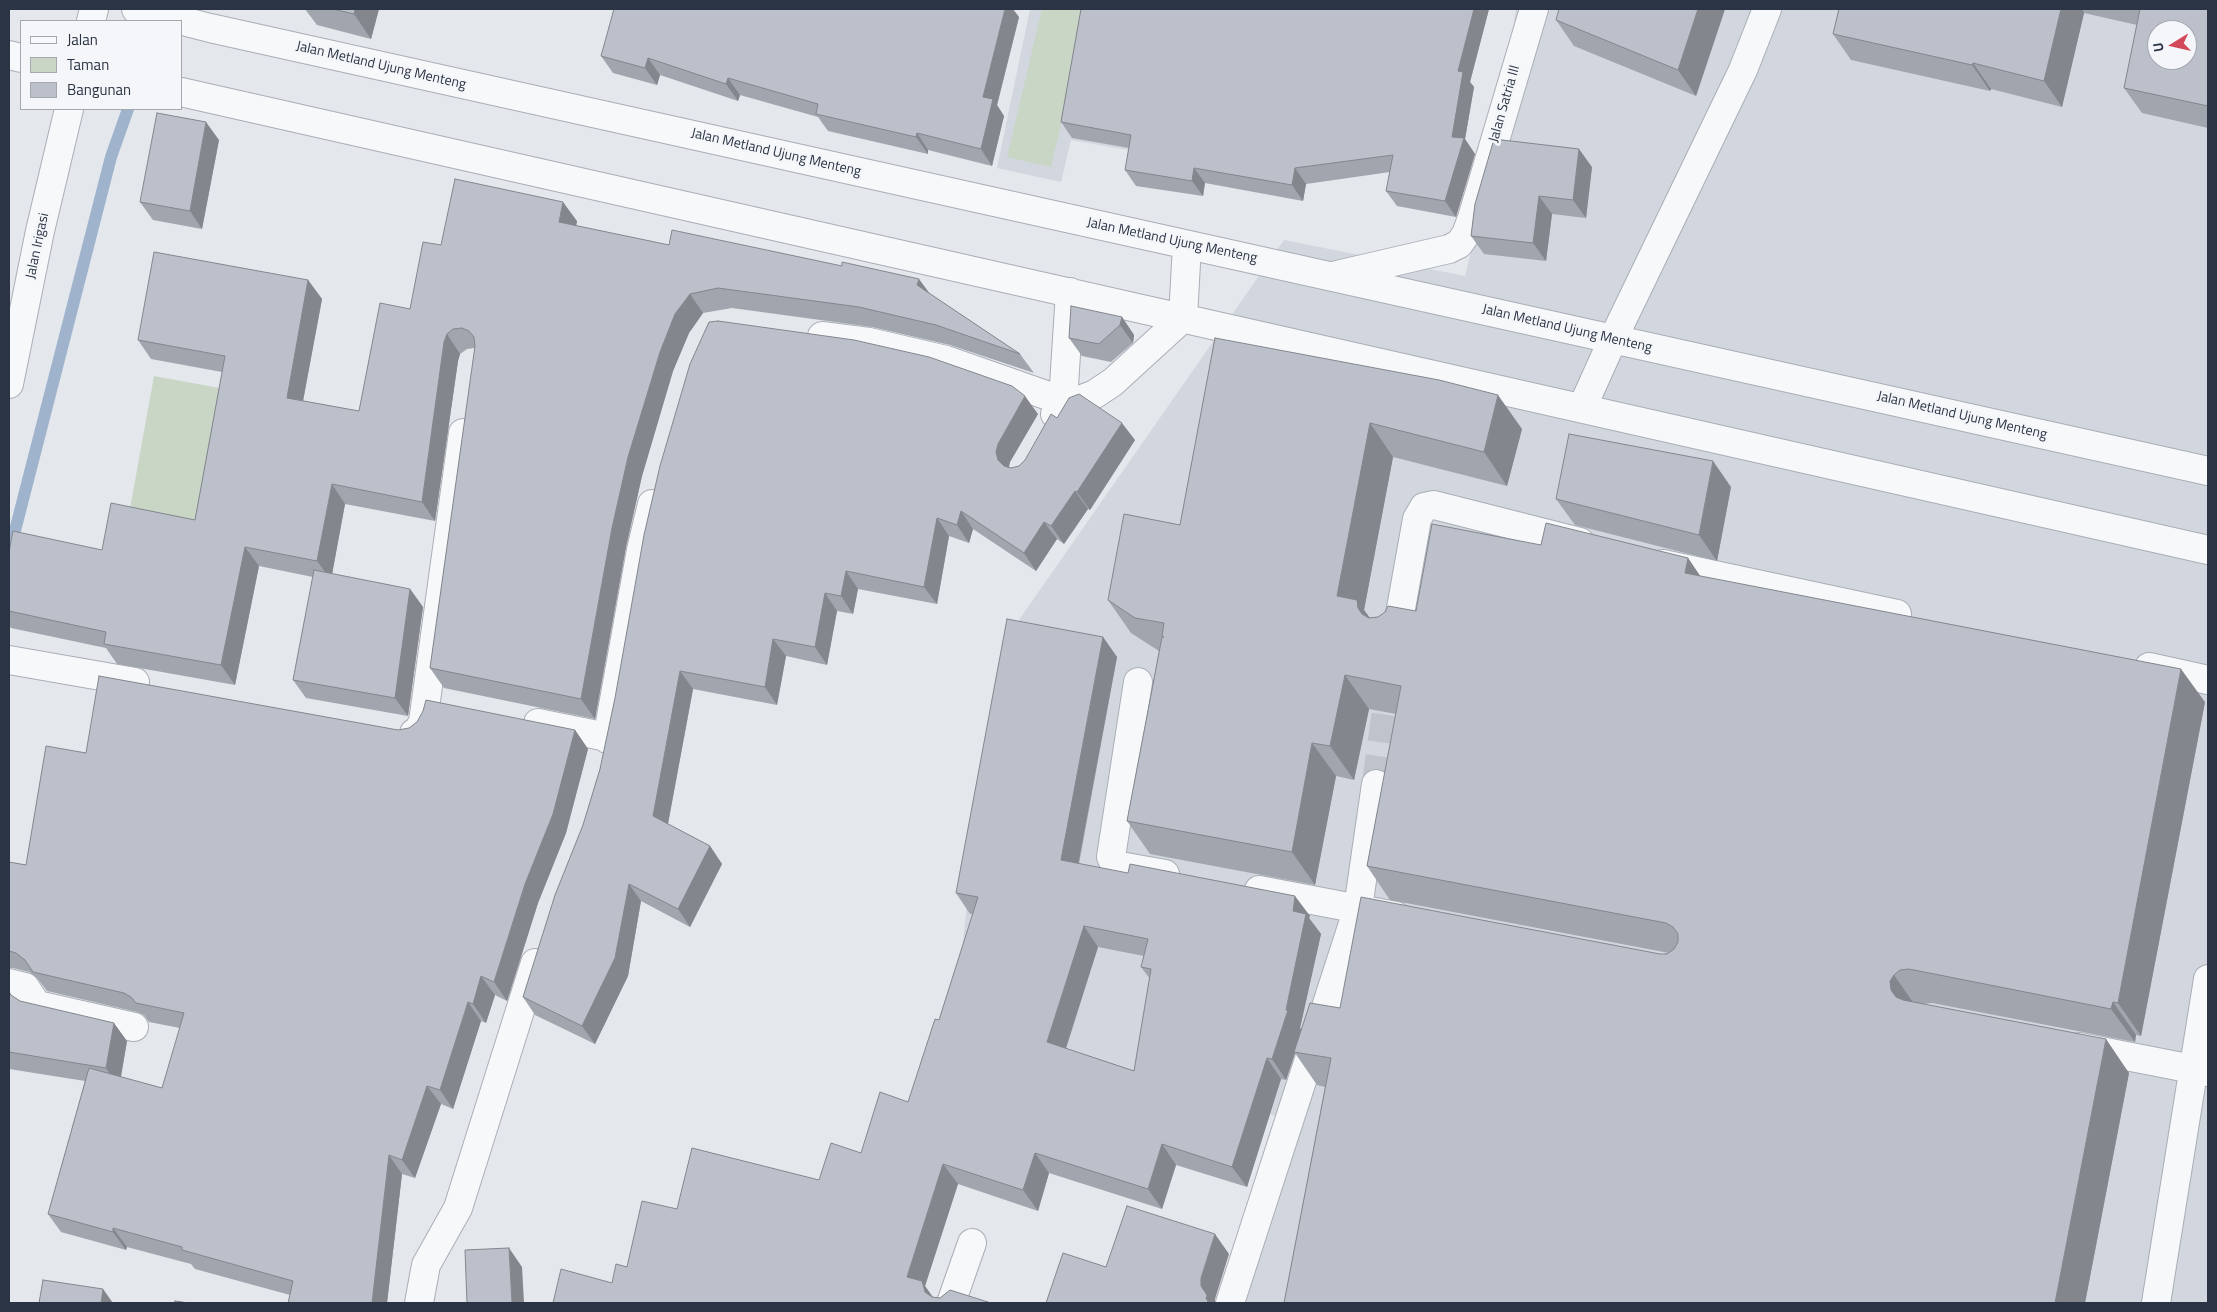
<!DOCTYPE html>
<style>
body{margin:0}
#map{position:relative;width:2217px;height:1312px;overflow:hidden;background:#e4e7ec;font-family:"Titillium Web",sans-serif}
canvas{display:block}
.frame{position:absolute;inset:0;border:10px solid #2b3445;pointer-events:none}
.legend{position:absolute;left:20px;top:20px;width:162px;height:90px;box-sizing:border-box;background:#f4f6f9;border:1px solid #a4a8b1;margin:0;padding:6px 9px;list-style:none;font-size:15px;color:#2b3445}
.legend li{display:flex;align-items:center;gap:10px;height:25px}
.legend b{width:25px;border:1px solid #a4a8b1}
.north{position:absolute;left:2147px;top:20px;width:50px;height:50px;box-sizing:border-box;background:#f4f6f9;border:1px solid #a4a8b1;border-radius:50%;rotate:261deg;font-size:14px;font-weight:700;line-height:20px;text-align:center;color:#2b3445}
.north::after{content:'';display:block;margin:auto;width:18px;height:22px;background:#d1495b;clip-path:polygon(50% 0,100% 100%,50% 72%,0 100%)}
</style>
<div id="map">
<canvas width="2217" height="1312"></canvas>
<div class="frame"></div>
<ul class="legend">
<li><b style="height:6px;background:#f7f8fa"></b>Jalan</li>
<li><b style="height:14px;background:#c9d6c5"></b>Taman</li>
<li><b style="height:14px;background:#bbc0ca"></b>Bangunan</li>
</ul>
<div class="north">U</div>
</div>
<script>
const context = document.querySelector('canvas').getContext('2d');
context.lineJoin = 'round';
function fillPath(path, color) {
  context.fillStyle = color;
  context.fill(path, 'evenodd');
}
function shape(rows) {
  const path = new Path2D();
  for (const r of rows) {
    path.moveTo(r[0], r[1]);
    for (let i = 2; i < r.length; i += 2) path.lineTo(r[i], r[i + 1]);
  }
  return path;
}
function stroke(path, color, width, dash) {
  context.strokeStyle = color;
  context.lineWidth = width;
  context.lineCap = dash ? 'butt' : 'round';
  context.setLineDash(dash || []);
  context.stroke(path);
}
function label(font, color, halo, rows, align = 'center') {
  context.font = font + ' "Titillium Web",sans-serif';
  context.lineWidth = 5;
  context.setLineDash([]);
  context.textBaseline = 'middle';
  context.strokeStyle = halo;
  context.fillStyle = color;
  for (const [text, x, y, turn = 0] of rows) {
    context.save();
    context.translate(x, y);
    context.rotate((+turn || 0) * Math.PI / 180);
    context.textAlign = isNaN(turn) ? turn : align;
    if (halo) context.strokeText(text, 0, 0);
    context.fillText(text, 0, 0);
    context.restore();
  }
}
fillPath(shape([
 [1030,9,1160,9,1134,151,1071,140,1061,182,997,168],
 [1516,9,2208,9,2208,1303,1232,1303,1295,1122,955,1018,972,856,1014,627,1284,240,1465,276,1526,28,1514,21],
 [2157,30,2187,30,2187,60,2157,60]
]), '#d2d6de');
fillPath(shape([
 [1042,9,1088,9,1051,167,1007,157],
 [154,376,225,389,201,527,129,514]
]), '#c9d6c5');
stroke(shape([
 [9,554,111,157,128,109]
]), '#9fb4cc', 12);
stroke(shape([
 [1376,784,1391,674]
]), '#bfc3cb', 28, [28, 14]);
const minor = shape([
 [136,9,210,28,2208,471],
 [91,21,94,9],
 [9,55,21,58],
 [181,92,2208,550],
 [1337,275,1449,249,1459,244,1466,234,1472,218,1534,9],
 [822,336,869,342,946,360,1063,401,1070,292],
 [9,384,40,231,69,109],
 [1582,408,1613,339,1743,70,1767,9],
 [1055,414,1063,401,1077,401,1095,394,1113,382,1183,318,1187,245],
 [1663,564,1897,614],
 [1396,636,1417,519,1424,507,1434,505,1580,542],
 [9,660,135,682],
 [2149,667,2208,680],
 [1138,682,1111,857,1114,863,1120,866,1165,874],
 [538,723,607,737],
 [414,733,417,732,423,722,463,433],
 [607,739,641,550,652,504],
 [1259,890,1396,916],
 [9,983,25,987,37,1005,134,1027],
 [2080,1047,2208,1072],
 [419,1303,426,1265,458,1208,535,963],
 [951,1303,972,1243],
 [1230,1303,1358,908,1376,784],
 [2156,1303,2208,979]
]);
stroke(minor, '#a9aeb7', 30);
stroke(minor, '#f7f8fa', 28);
fillPath(shape([
 [305,9,379,9,371,39,317,25],
 [1081,9,1489,9,1470,82,1474,87,1465,139,1475,154,1456,217,1397,206,1386,191,1390,172,1306,184,1303,201,1205,183,1203,196,1136,186,1125,170,1129,148,1072,138,1061,122],
 [1725,9,1696,96,1574,46,1556,20],
 [1839,9,2208,9,2208,128,2142,113,2124,88,2137,25,2084,13,2062,107,1991,89,1990,91,1851,60,1833,34],
 [1019,17,997,105,1004,116,992,166,928,150,928,154,828,131,818,117,740,95,738,101,660,75,657,85,613,73,601,56],
 [219,140,202,229,153,220,140,202],
 [1592,167,1586,218,1552,214,1546,261,1484,254,1471,236,1475,204],
 [577,221,576,226,669,245,930,294,1020,354,1034,373,950,345,872,327,732,308,703,313,689,333,673,371,642,476,626,547,595,719,444,688,430,668,475,348,467,349,460,354,458,361,435,521,345,504,332,574,410,589,423,607,408,716,306,698,293,680,313,577,259,566,235,685,117,664,106,648,11,628,9,625,9,552,102,550,195,520,222,372,151,359,138,340,308,280,322,299,303,401,359,411,441,245],
 [1122,317,1134,335,1133,343,1111,362,1082,356,1069,338],
 [1215,338,1522,429,1507,486,1393,457,1364,610,1370,618,1416,611,1541,545,1688,558,1700,576,2205,702,2141,1036,2136,1035,2135,1042,1932,1003,1923,1004,2129,1073,2085,1303,1284,1303,1325,1087,1317,1085,1295,1053,1286,1080,1281,1079,1247,1187,1176,1165,1162,1209,1049,1173,1038,1211,958,1184,925,1286,933,1297,612,1283,627,1267,677,1209,819,1180,861,1153,908,1102,939,1020,973,914,970,914,956,893,1103,637,1117,657,1079,864,1310,916,1309,918,1321,934,1300,1028,1301,1029,1340,1008,1669,953,1390,900,1367,866,1396,714,1369,709,1354,780,1336,776,1315,885,1150,854,1127,821,1159,651,1131,633,1108,600,1180,525],
 [1098,947,1144,956,1141,967,1150,979,1134,1071,1066,1049],
 [1038,414,1010,462,1009,467,1011,468,1019,466,1025,460,1057,418,1135,440,1090,510,1088,509,1064,544,1057,539,1036,571,973,529,969,543,949,536,937,604,858,589,853,614,837,611,827,665,786,656,777,705,693,689,668,824,710,846,722,864,690,927,641,901,628,976,595,1044,535,1015,523,997,583,825,600,769,615,698],
 [1731,487,1717,561,1575,525,1556,499],
 [398,730,575,730,588,749,566,833,538,903,507,1001,495,995,486,1023,481,1021,453,1109,441,1104,415,1178,402,1174,387,1303,288,1303,290,1295,195,1269,191,1264,127,1247,126,1250,61,1232,48,1214,85,1081,9,1069,9,991,12,996,20,1001,127,1041,121,1077,162,1088,180,1028,149,1022,144,1015,137,1012,47,991,37,978,29,972,13,968,9,968,9,862,26,865,86,753]
]), '#a1a5ae');
fillPath(shape([
 [355,9,379,9,371,39,354,14],
 [1005,9,1013,9,1019,17,997,105,1004,116,992,166,981,149,983,97],
 [1474,9,1489,9,1470,82,1474,87,1465,139,1475,154,1456,217,1445,201,1458,71],
 [1698,9,1725,9,1696,96,1678,70],
 [2061,9,2082,9,2084,13,2062,107,2044,81],
 [648,58,660,75,657,85,645,68],
 [1973,63,1991,89,1990,91,1972,65],
 [728,78,740,95,738,101,726,84],
 [206,122,219,140,202,229,190,211],
 [917,133,928,150,928,154,916,137],
 [1579,149,1592,167,1586,218,1573,200],
 [1194,168,1205,183,1203,196,1192,181],
 [1295,168,1306,184,1303,201,1292,185],
 [1539,196,1552,214,1546,261,1533,243],
 [563,202,577,221,573,242,559,222],
 [919,279,933,298,917,285],
 [308,280,322,299,300,417,287,398],
 [690,294,703,313,689,333,673,371,642,476,626,547,595,719,581,699,612,528,628,457,660,352,675,314],
 [1122,317,1134,335,1133,343,1120,325],
 [447,334,460,354,458,361,435,521,422,502,444,342],
 [1498,395,1522,429,1507,486,1484,452],
 [1025,396,1038,414,1010,462,1008,470,998,460,996,452,998,444],
 [1122,423,1135,440,1090,510,1077,492],
 [1370,423,1393,457,1364,610,1381,633,1337,596],
 [1713,461,1731,487,1717,561,1699,535],
 [332,484,345,504,331,580,317,561],
 [1075,491,1088,509,1064,544,1051,526],
 [961,511,973,529,969,543,957,525],
 [937,518,949,536,937,604,924,587],
 [1044,522,1057,539,1036,571,1024,553],
 [245,547,259,566,235,685,221,665],
 [1688,558,1711,592,1685,573],
 [846,571,858,589,853,614,841,596],
 [410,589,423,607,408,716,395,698],
 [825,593,837,611,827,665,815,647],
 [1103,637,1117,657,1075,881,1061,860],
 [773,639,786,656,777,705,765,687],
 [2181,669,2205,702,2141,1036,2118,1003],
 [680,671,693,689,666,834,653,816],
 [1345,675,1369,709,1354,780,1330,746],
 [575,730,588,749,566,833,538,903,507,1001,494,982],
 [1312,743,1336,776,1315,885,1292,852],
 [710,846,722,864,690,927,678,909],
 [629,884,641,901,628,976,595,1044,582,1026],
 [1295,896,1310,916,1309,918,1321,934,1300,1028,1302,1031,1294,1052,1295,1053,1286,1080,1272,1059,1286,1010,1293,911],
 [1084,926,1098,947,1061,1063,1047,1042],
 [1894,975,1917,1008,1914,1024,1891,990,1890,981],
 [481,976,495,995,486,1023,473,1004],
 [468,1002,481,1021,453,1109,440,1090],
 [2113,1002,2136,1035,2135,1042,2111,1009],
 [114,1023,127,1041,119,1087,106,1068],
 [2106,1039,2129,1073,2085,1303,2055,1303],
 [1267,1058,1281,1079,1247,1187,1232,1167],
 [427,1086,441,1104,415,1178,402,1160],
 [1162,1144,1176,1165,1162,1209,1148,1189],
 [1035,1153,1049,1173,1038,1211,1023,1190],
 [389,1155,402,1174,387,1303,372,1303],
 [943,1164,958,1184,925,1286,936,1302,907,1277],
 [113,1228,127,1247,126,1250,113,1232],
 [1215,1234,1229,1254,1215,1299,1215,1303,1207,1303,1201,1286,1201,1278],
 [509,1248,522,1267,524,1303,512,1303],
 [103,1289,113,1303,101,1303]
]), '#83868d');
const building = shape([
 [333,9,355,9,354,14,333,9],
 [614,9,1005,9,983,97,993,99,981,149,917,133,916,137,816,114,818,104,728,78,726,84,648,58,645,68,601,56,614,9],
 [1081,9,1474,9,1458,71,1463,72,1452,137,1464,138,1445,201,1386,191,1393,155,1295,168,1292,185,1194,168,1192,181,1125,170,1131,135,1061,122,1081,9],
 [1559,9,1698,9,1678,70,1556,20,1559,9],
 [1839,9,2061,9,2044,81,1973,63,1972,65,1833,34,1839,9],
 [2140,9,2208,9,2208,106,2124,88,2140,9],
 [2157,30,2187,30,2187,60,2157,60,2157,30],
 [157,113,206,122,190,211,140,202,157,113],
 [1494,139,1579,149,1573,200,1539,196,1533,243,1471,236,1475,204,1494,139],
 [455,179,563,202,559,222,669,245,672,230,842,266,842,262,919,279,917,285,1020,354,936,325,859,307,718,288,690,294,675,314,660,352,628,457,612,528,581,699,430,668,475,346,474,337,469,331,462,328,453,329,447,334,444,342,422,502,332,484,317,561,245,547,221,665,104,644,106,632,9,611,9,552,13,531,102,550,111,503,195,520,225,356,138,340,154,252,308,280,287,398,359,411,380,303,410,309,423,242,441,245,455,179],
 [1071,306,1122,317,1120,325,1099,344,1069,338,1071,306],
 [718,321,854,340,929,357,1012,386,1025,396,998,444,996,452,998,460,1004,466,1011,468,1019,466,1025,460,1051,414,1057,418,1069,398,1079,394,1122,423,1077,492,1075,491,1051,526,1044,522,1024,553,961,511,957,525,937,518,924,587,846,571,841,596,825,593,815,647,773,639,765,687,680,671,653,816,710,846,678,909,629,884,615,958,582,1026,523,997,555,895,583,825,600,769,615,698,644,535,660,466,690,364,709,322,718,321],
 [1215,338,1439,380,1498,395,1484,452,1370,423,1337,596,1357,600,1358,608,1362,614,1369,618,1378,617,1385,612,1388,606,1416,611,1432,524,1541,545,1546,523,1688,558,1685,573,2181,669,2118,1003,2113,1002,2111,1009,1909,969,1900,970,1894,975,1890,981,1891,990,1896,997,1903,1000,2106,1039,2055,1303,1284,1303,1331,1058,1294,1052,1310,1003,1340,1008,1361,897,1660,954,1667,954,1674,949,1678,942,1678,934,1673,927,1666,923,1367,866,1401,686,1345,675,1330,746,1312,743,1292,852,1127,821,1162,637,1164,637,1162,636,1164,623,1135,618,1108,600,1124,514,1180,525,1215,338],
 [1569,434,1713,461,1699,535,1556,499,1569,434],
 [314,570,410,589,395,698,293,680,314,570],
 [1007,619,1103,637,1061,860,1128,873,1130,864,1295,896,1293,911,1306,914,1286,1010,1288,1010,1272,1059,1267,1058,1232,1167,1162,1144,1148,1189,1035,1153,1023,1190,943,1164,907,1277,922,1281,925,1292,932,1297,940,1298,950,1290,991,1303,553,1303,561,1269,612,1283,616,1264,627,1267,642,1201,677,1209,692,1148,819,1180,831,1143,861,1153,880,1092,908,1102,935,1019,939,1020,978,897,956,893,1007,619],
 [1084,926,1148,939,1141,967,1151,969,1134,1071,1047,1042,1084,926],
 [99,676,398,730,409,728,417,722,423,711,426,700,575,730,553,814,525,884,494,982,481,976,473,1004,468,1002,440,1090,427,1086,402,1160,389,1155,372,1303,376,1303,288,1303,293,1281,182,1250,182,1247,113,1228,113,1232,48,1214,89,1068,162,1088,184,1013,136,1003,131,997,124,993,33,972,25,960,16,953,9,951,9,862,26,865,46,746,86,753,99,676],
 [9,992,11,995,20,1001,114,1023,106,1068,9,1052,9,992],
 [1127,1206,1215,1234,1201,1278,1201,1286,1207,1295,1206,1299,1208,1300,1207,1303,1046,1303,1063,1253,1106,1267,1127,1206],
 [509,1248,512,1303,467,1303,465,1250,509,1248],
 [43,1280,103,1289,101,1303,39,1303,43,1280],
 [175,1301,189,1303,175,1303,175,1301]
]);
fillPath(building, '#bbc0ca');
stroke(building, '#83868d', 1);
label('14px', '#2b3445', '#f4f6f9', [
 ["Jalan Metland Ujung Menteng",381,66,13],
 ["Jalan Satria III",1505,104,-74],
 ["Jalan Metland Ujung Menteng",776,153,13],
 ["Jalan Metland Ujung Menteng",1172,241,12],
 ["Jalan Irigasi",38,246,-78],
 ["Jalan Metland Ujung Menteng",1567,329,13],
 ["Jalan Metland Ujung Menteng",1962,416,13]
]);
</script>
